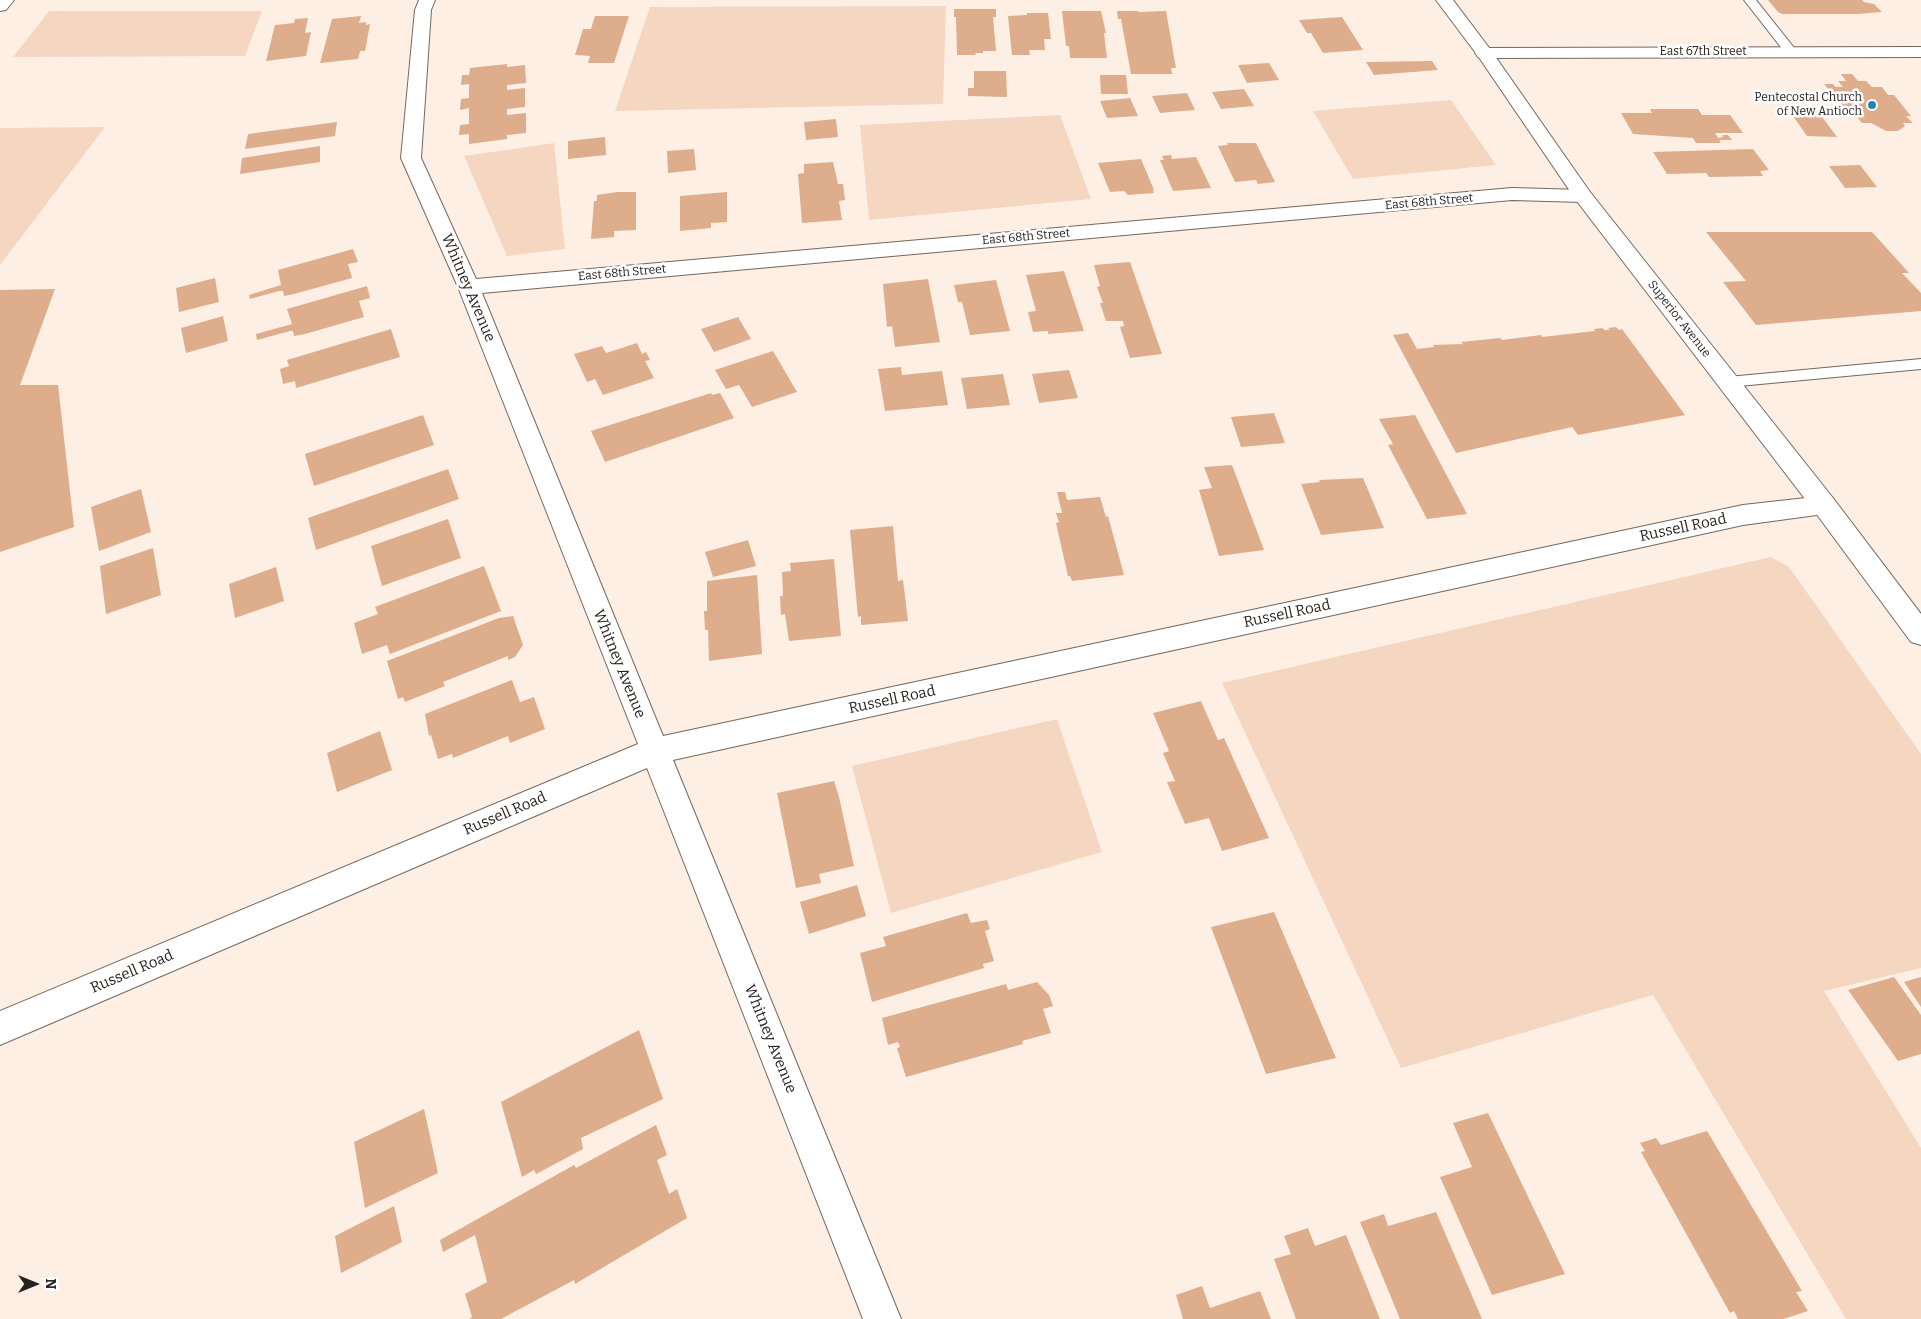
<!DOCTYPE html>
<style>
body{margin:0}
#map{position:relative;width:1921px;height:1319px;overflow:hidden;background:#feefe5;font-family:Bitter,serif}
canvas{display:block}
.north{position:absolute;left:10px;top:1259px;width:50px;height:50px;-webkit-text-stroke:4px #fff;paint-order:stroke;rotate:90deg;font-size:14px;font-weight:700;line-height:20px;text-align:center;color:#28221f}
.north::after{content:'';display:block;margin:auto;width:18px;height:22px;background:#28221f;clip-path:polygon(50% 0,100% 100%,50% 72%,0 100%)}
</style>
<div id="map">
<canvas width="1921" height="1319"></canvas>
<div class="north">N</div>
</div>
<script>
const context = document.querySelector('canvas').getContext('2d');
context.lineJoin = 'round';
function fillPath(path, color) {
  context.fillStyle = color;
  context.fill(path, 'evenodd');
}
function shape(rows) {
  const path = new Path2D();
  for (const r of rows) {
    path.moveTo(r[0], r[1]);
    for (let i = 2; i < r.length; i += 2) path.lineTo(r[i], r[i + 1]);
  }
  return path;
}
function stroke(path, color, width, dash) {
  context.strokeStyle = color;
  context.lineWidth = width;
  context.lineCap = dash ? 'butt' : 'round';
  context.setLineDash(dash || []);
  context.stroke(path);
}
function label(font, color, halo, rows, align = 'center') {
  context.font = font + ' Bitter,serif';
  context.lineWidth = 5;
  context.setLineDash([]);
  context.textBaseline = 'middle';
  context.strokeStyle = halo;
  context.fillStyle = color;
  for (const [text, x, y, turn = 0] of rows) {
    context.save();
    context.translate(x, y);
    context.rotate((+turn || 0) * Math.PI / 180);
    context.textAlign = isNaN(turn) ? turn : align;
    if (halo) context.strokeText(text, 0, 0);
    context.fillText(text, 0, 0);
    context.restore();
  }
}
fillPath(shape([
 [946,6,943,104,615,111,650,7],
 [49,11,262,11,245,56,13,57],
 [1451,100,1496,165,1353,179,1313,111],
 [1060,115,1091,199,869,220,860,125],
 [105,127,0,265,0,128],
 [554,143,565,249,507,256,464,156],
 [1771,557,1789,567,1921,754,1921,968,1824,991,1921,1148,1921,1319,1846,1319,1653,995,1401,1068,1222,683],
 [1057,719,1102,852,891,913,852,766]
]), '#f5d6c1');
fillPath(shape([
 [1768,0,1862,0,1864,2,1874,4,1882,12,1857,14,1782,14,1778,12],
 [954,9,996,9,996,17,993,17,996,51,983,51,983,53,975,53,976,55,957,55,956,17,954,17],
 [1062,11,1101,11,1106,33,1104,33,1107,58,1070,58,1069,46,1066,46],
 [1117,11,1138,11,1138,12,1166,11,1176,68,1171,68,1172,74,1131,74,1121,19,1118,19],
 [1027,13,1048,13,1051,39,1044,39,1045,50,1029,50,1030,55,1012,55,1008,16,1027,15],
 [361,16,359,23,366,22,366,25,370,24,365,51,360,51,358,59,320,63,332,19],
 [595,16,629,16,614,63,588,63,590,56,575,55,583,29,591,29],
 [1342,17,1363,50,1323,53,1311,33,1307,33,1299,20],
 [308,18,305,33,311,32,306,56,266,61,275,25,294,23,295,19],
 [1432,61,1438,70,1374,75,1366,62],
 [1269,63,1279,80,1247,83,1238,65],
 [507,64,507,67,525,65,526,83,507,85,507,90,525,88,525,107,507,109,507,115,526,113,526,133,507,135,507,139,469,144,469,134,459,135,460,125,469,124,469,108,460,110,461,99,469,98,469,84,461,85,462,75,469,75,470,68],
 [974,71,1006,71,1007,97,968,96,968,88,974,88],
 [1841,74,1852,74,1858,81,1866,81,1872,87,1882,87,1888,95,1894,95,1911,116,1906,116,1913,123,1903,123,1905,126,1898,131,1886,131,1871,123,1862,123,1856,116,1851,116,1824,84,1833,84,1836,87,1843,87,1838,81,1846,81],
 [1100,75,1126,75,1128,94,1101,94],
 [1244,89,1254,106,1221,109,1212,92],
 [1187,93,1195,110,1160,113,1152,96],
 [1130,98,1138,116,1107,118,1100,101],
 [1786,106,1814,106,1837,137,1807,136],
 [1650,109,1698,109,1702,115,1730,115,1743,133,1715,133,1718,138,1723,137,1722,135,1728,135,1732,140,1719,140,1721,143,1696,143,1693,138,1633,134,1621,113,1652,113],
 [836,119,838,137,806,140,804,122],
 [337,122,335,136,245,149,248,134],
 [605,137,606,155,568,159,568,141],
 [1227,143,1256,143,1275,182,1258,184,1256,180,1235,182,1218,146,1228,145],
 [320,146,320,162,240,174,242,158],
 [694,149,696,170,668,173,667,151],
 [1753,149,1769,170,1760,171,1763,176,1709,177,1706,173,1667,174,1653,152],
 [1171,155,1172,159,1196,157,1211,188,1173,191,1160,160,1164,160,1162,156],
 [1141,159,1154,190,1153,190,1154,193,1128,195,1124,191,1110,192,1098,163],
 [833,162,838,184,843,184,845,200,839,201,842,220,802,223,798,174,804,173,804,164],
 [1860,165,1877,187,1845,188,1829,166],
 [617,192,636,192,636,230,614,231,614,237,591,239,594,201,597,201,597,195],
 [727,192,727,222,711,223,711,228,680,231,680,196],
 [1706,232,1872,232,1909,273,1902,273,1921,293,1921,311,1756,325,1723,282,1746,281],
 [353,249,358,262,348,264,352,278,294,294,284,296,283,291,279,291,250,299,249,295,281,285,278,270],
 [1130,262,1162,354,1130,358,1120,327,1124,326,1123,321,1106,321,1100,303,1103,303,1097,287,1100,286,1094,265],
 [1064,271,1084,331,1048,334,1048,331,1033,332,1028,312,1036,311,1026,275],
 [215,278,219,302,179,312,176,288],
 [928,279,940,342,895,347,892,326,887,327,883,284],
 [996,280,1010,331,970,335,962,302,958,302,954,285],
 [367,286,370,298,359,301,364,317,305,334,294,336,293,331,290,331,257,340,256,334,292,324,287,309],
 [55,289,20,385,58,385,74,527,0,552,0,290],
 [223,316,228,341,186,353,181,328],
 [738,317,751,339,714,352,701,329],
 [1616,327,1619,330,1622,329,1685,415,1578,435,1572,427,1456,453,1393,335,1408,333,1417,349,1434,347,1433,345,1463,344,1461,342,1500,338,1502,340,1541,335,1542,337,1595,331,1594,329,1602,328,1605,330,1610,330,1608,328],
 [391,329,400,357,296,388,295,381,283,384,280,369,289,366,287,360],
 [637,343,642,354,646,352,650,360,645,361,654,378,603,395,595,379,587,382,574,354,602,346,606,353],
 [773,351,797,392,752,407,739,385,726,389,715,370],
 [901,367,902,375,942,371,948,405,885,411,878,369],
 [1069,370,1078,398,1039,403,1032,374],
 [1003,374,1010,405,967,409,961,378],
 [711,393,712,395,720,393,734,418,605,462,591,431],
 [1274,413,1285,443,1241,447,1231,417],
 [423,415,434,445,314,486,305,454],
 [1415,415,1467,514,1427,519,1388,445,1393,444,1379,419],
 [1232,465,1264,550,1219,556,1199,490,1212,488,1204,467],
 [448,469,459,499,316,550,308,518],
 [1363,478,1384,528,1321,535,1301,484,1320,482,1319,480],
 [141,489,151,532,99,551,91,507],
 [1057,492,1065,492,1067,500,1100,497,1106,517,1108,516,1124,575,1072,581,1070,576,1068,576,1056,523,1059,522,1056,513,1062,513],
 [448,519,461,558,382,586,371,546],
 [893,526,898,581,903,580,908,621,861,625,861,616,858,617,850,530],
 [748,540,756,566,713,577,705,552],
 [153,548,161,595,106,614,100,566],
 [834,559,841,636,789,641,785,614,781,615,780,596,783,596,782,572,791,571,790,563],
 [484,566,501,611,390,654,387,645,362,654,354,623,378,614,375,607],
 [276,567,284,601,235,618,229,584],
 [757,575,762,654,709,661,708,630,705,630,704,611,707,611,707,581],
 [513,616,523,645,515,657,508,660,508,656,443,682,445,686,405,702,403,697,398,699,387,661,499,618],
 [512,680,520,702,534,697,545,729,510,743,508,736,453,758,452,754,438,759,431,735,429,736,425,714],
 [1201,701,1218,740,1224,738,1269,838,1222,851,1209,818,1185,824,1167,782,1175,781,1163,753,1169,751,1153,713],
 [380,731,392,770,337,792,327,753],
 [834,781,839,797,854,866,819,874,821,883,796,888,777,793],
 [857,885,866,916,809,934,800,902],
 [1274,912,1336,1058,1266,1074,1211,927],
 [967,913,971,923,987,920,990,929,985,931,994,961,983,964,984,968,872,1002,860,953,886,946,883,937],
 [1894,977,1921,1015,1921,1054,1898,1061,1848,990],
 [1921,977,1921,1007,1904,982],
 [1037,982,1049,995,1053,1006,1043,1009,1051,1033,1022,1041,1023,1044,906,1077,897,1048,900,1047,898,1042,888,1045,882,1018,1006,984,1008,990],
 [639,1030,663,1099,581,1138,583,1149,536,1174,534,1170,522,1177,501,1102],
 [424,1109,438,1173,365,1208,354,1142],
 [1488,1113,1565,1274,1492,1295,1440,1177,1472,1167,1453,1123],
 [656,1125,667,1155,657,1160,669,1194,677,1189,687,1218,575,1284,574,1280,501,1319,469,1319,472,1317,465,1294,487,1282,475,1235,443,1252,440,1240,574,1165,576,1168],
 [1707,1131,1802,1291,1796,1292,1808,1311,1783,1319,1738,1319,1734,1311,1730,1313,1641,1152,1645,1151,1640,1143,1656,1138,1661,1145],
 [394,1206,402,1242,341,1273,335,1236],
 [1436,1212,1482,1319,1400,1319,1360,1222,1384,1214,1388,1226],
 [1308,1228,1315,1246,1346,1235,1380,1319,1296,1319,1274,1259,1291,1254,1284,1236],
 [1202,1286,1210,1308,1260,1291,1271,1319,1183,1319,1176,1295]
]), '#ddad8c');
const service = shape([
 [1744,0,1756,0,1795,49,1797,52,1795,55,1787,55,1744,0],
 [1921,359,1921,369,1728,387,1722,386,1720,382,1722,378,1728,377,1921,359]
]);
const minor = shape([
 [419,0,435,0,431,10,421,158,476,279,1512,188,1583,190,1590,192,1593,196,1590,200,1583,202,1512,200,482,293,663,736,1743,505,1824,496,1833,498,1836,505,1833,512,1824,514,1743,525,673,760,901,1319,863,1319,647,768,0,1045,0,1011,638,744,458,287,401,158,415,10,419,0],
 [1921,47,1921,57,1484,58,1478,57,1475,53,1478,49,1484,48,1921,47]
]);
const tertiary = shape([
 [0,0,14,0,6,10,0,11,0,0]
]);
const primary = shape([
 [1436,0,1453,0,1490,49,1590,192,1833,498,1921,614,1921,645,1911,642,1815,512,1576,200,1478,56,1436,0]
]);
stroke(service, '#74675e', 2);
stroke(minor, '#74675e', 2);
stroke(tertiary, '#74675e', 2);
stroke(primary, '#74675e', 2);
fillPath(service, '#fff');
fillPath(minor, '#fff');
fillPath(tertiary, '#fff');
fillPath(primary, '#fff');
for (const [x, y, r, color] of [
 [1872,105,5,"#2288b1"]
]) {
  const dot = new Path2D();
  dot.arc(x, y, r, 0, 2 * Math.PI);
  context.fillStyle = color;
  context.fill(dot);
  stroke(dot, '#fff', 2);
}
label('12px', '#28221f', '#fff', [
 ["East 67th Street",1703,52],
 ["East 68th Street",1429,202,-5],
 ["East 68th Street",1026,237,-5],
 ["East 68th Street",622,273,-5],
 ["Superior Avenue",1679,319,52]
]);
label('12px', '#28221f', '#fff', [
 ["Pentecostal Church",1862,98],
 ["of New Antioch",1862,112]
], 'right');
label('15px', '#28221f', '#fff', [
 ["Whitney Avenue",468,288,67],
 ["Russell Road",1683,528,-12],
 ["Russell Road",1287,614,-12],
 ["Whitney Avenue",619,664,68],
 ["Russell Road",892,700,-12],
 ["Russell Road",505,814,-23],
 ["Russell Road",132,972,-23],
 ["Whitney Avenue",770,1039,68]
]);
</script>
